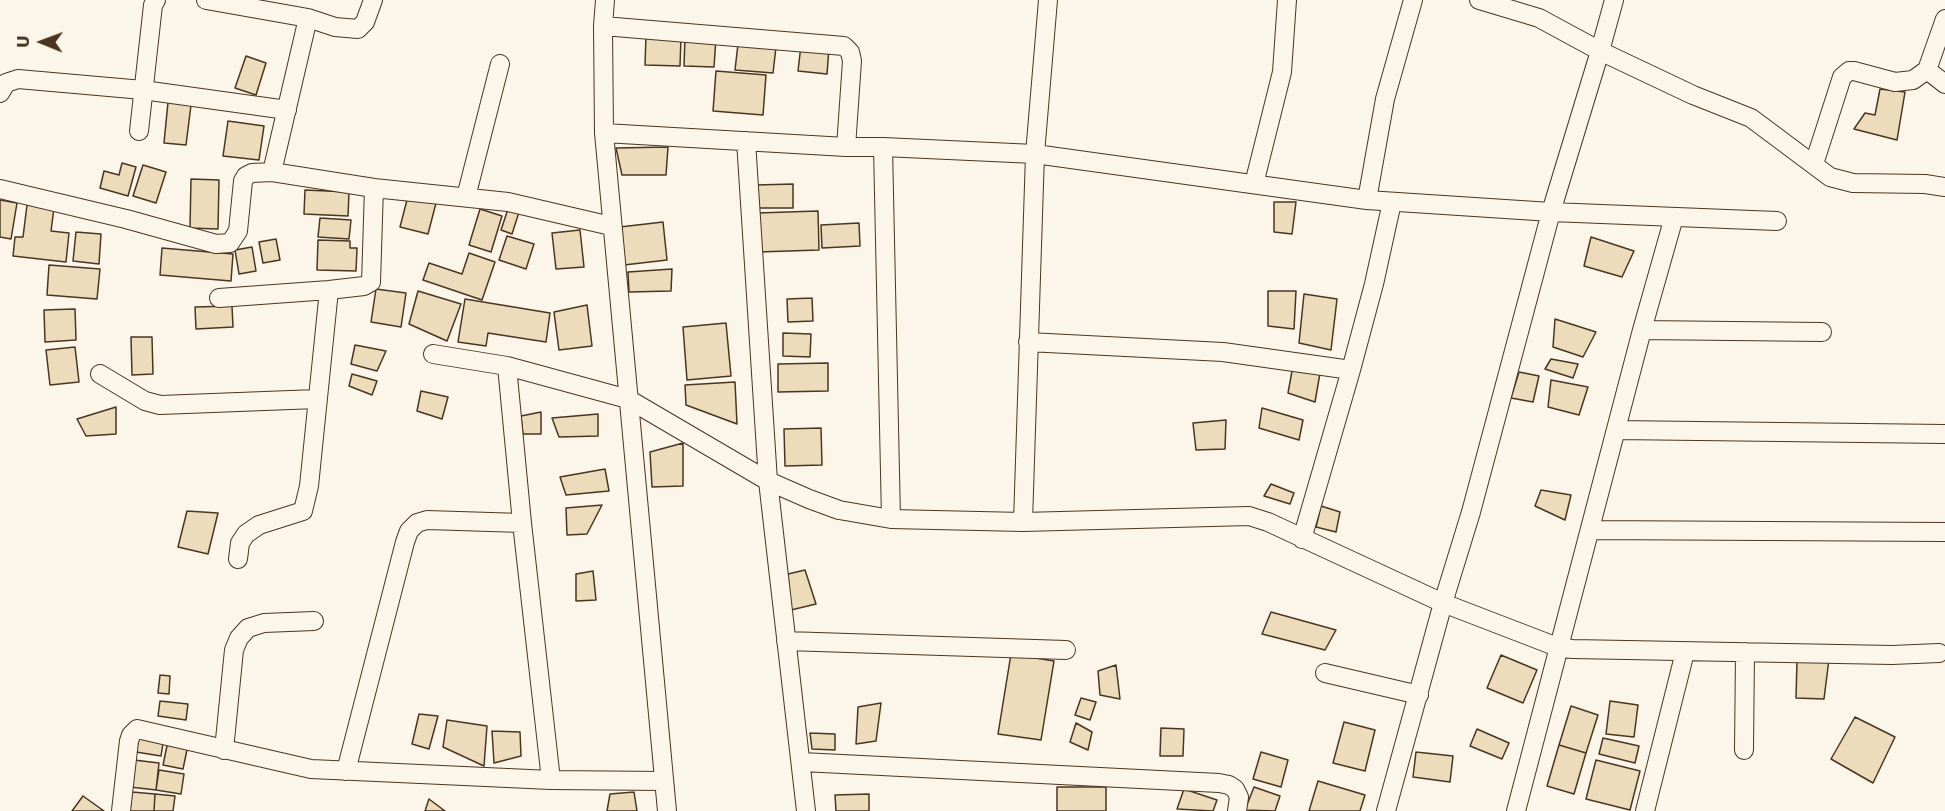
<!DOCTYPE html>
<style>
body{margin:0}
#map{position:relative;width:1945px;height:811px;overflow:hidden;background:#fbf6e9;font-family:"DejaVu Sans",sans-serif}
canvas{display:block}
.north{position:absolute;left:12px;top:12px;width:60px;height:60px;-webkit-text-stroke:4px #fbf6e9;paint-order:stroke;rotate:271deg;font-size:16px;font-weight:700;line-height:24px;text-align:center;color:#4a3520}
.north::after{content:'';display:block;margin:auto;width:21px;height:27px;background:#4a3520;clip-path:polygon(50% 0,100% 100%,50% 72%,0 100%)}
</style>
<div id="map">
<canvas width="1945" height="811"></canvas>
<div class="north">U</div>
</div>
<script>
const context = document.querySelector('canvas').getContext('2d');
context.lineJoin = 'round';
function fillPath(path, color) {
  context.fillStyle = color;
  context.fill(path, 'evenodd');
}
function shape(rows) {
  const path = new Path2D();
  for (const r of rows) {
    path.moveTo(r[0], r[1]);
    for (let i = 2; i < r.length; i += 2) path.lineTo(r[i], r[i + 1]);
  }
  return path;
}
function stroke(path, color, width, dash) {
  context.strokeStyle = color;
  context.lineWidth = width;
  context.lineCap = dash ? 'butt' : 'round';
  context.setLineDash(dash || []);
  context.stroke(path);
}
const building = shape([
 [646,36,681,37,680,66,645,65,646,36],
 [685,37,716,38,714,67,684,66,685,37],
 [738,44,776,47,773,73,735,70,738,44],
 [801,45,829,48,827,74,798,71,801,45],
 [246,56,266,63,256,95,235,88,246,56],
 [716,71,766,75,763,115,713,111,716,71],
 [1880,89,1905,92,1897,140,1854,129,1865,113,1875,115,1880,89],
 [168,102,191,105,186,145,164,143,168,102],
 [228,121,264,126,259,160,223,156,228,121],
 [668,147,666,175,622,175,616,148,668,147],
 [122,163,136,167,128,196,100,188,104,171,119,175,122,163],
 [143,165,166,172,156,203,133,196,143,165],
 [191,179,219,180,218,229,190,228,191,179],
 [793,184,793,208,756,208,756,185,793,184],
 [305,190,349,192,348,216,304,214,305,190],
 [408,196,436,203,428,234,400,227,408,196],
 [0,200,17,203,11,239,0,237,0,200],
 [1274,202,1296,202,1292,234,1274,232,1274,202],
 [27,205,54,208,51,231,69,233,66,262,13,256,15,237,23,237,27,205],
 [509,206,520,209,512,234,501,230,509,206],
 [480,209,502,216,491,252,469,245,480,209],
 [818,211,819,250,758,252,757,213,818,211],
 [320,218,351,220,349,239,318,237,320,218],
 [663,222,667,260,624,265,620,227,663,222],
 [859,223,860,246,822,248,821,225,859,223],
 [580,230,584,267,556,269,552,233,580,230],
 [76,232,101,234,99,264,73,261,76,232],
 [507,236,534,244,526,269,499,260,507,236],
 [1591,237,1634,251,1622,277,1584,266,1591,237],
 [276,239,280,260,263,263,259,242,276,239],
 [318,240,350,241,350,248,357,248,356,271,317,270,318,240],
 [252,247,256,271,239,274,235,250,252,247],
 [162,248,233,254,231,281,160,275,162,248],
 [469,253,495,262,482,300,423,280,429,263,462,274,469,253],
 [49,265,100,269,97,299,47,295,49,265],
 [672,269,671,291,629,292,628,272,672,269],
 [376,289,406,293,401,327,371,322,376,289],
 [418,291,461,304,447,341,409,324,418,291],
 [1268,291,1296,291,1294,329,1268,326,1268,291],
 [1304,294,1337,299,1331,350,1299,343,1304,294],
 [812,298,813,321,788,322,787,299,812,298],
 [465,299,550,313,546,342,488,333,486,346,458,342,465,299],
 [587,305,592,346,559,350,554,312,587,305],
 [232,306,233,327,196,329,195,307,232,306],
 [75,309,76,340,45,342,44,310,75,309],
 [1555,319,1596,332,1583,357,1553,347,1555,319],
 [726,323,731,376,687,380,683,327,726,323],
 [783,333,811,334,810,357,783,356,783,333],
 [131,337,152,337,153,374,132,375,131,337],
 [355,345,386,351,377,371,351,364,355,345],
 [75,347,79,382,50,385,46,350,75,347],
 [1551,359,1578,364,1573,378,1545,369,1551,359],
 [828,363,828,391,778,392,778,364,828,363],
 [1292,371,1320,373,1315,402,1288,393,1292,371],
 [1519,372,1539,376,1533,402,1511,398,1519,372],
 [352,374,377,381,372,395,349,386,352,374],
 [1551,380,1588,387,1579,415,1548,407,1551,380],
 [735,382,737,424,686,405,685,385,735,382],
 [421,391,448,397,442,419,417,411,421,391],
 [116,407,116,434,86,436,77,419,116,407],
 [1262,408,1303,420,1299,440,1259,428,1262,408],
 [541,412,541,434,523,434,521,416,541,412],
 [598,414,598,436,559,437,552,418,598,414],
 [1226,420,1225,449,1196,450,1193,423,1226,420],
 [821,428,822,465,785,466,784,429,821,428],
 [683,443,683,486,652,487,650,452,683,443],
 [605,469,609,491,566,495,560,477,605,469],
 [1271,484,1294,493,1290,504,1264,496,1271,484],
 [1541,490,1571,495,1565,520,1535,506,1541,490],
 [602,505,587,534,567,535,566,508,602,505],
 [1321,506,1340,512,1336,532,1316,527,1321,506],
 [187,511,218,513,208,554,178,547,187,511],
 [805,570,816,604,791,610,788,574,805,570],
 [593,571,596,600,576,601,576,574,593,571],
 [1271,612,1336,630,1325,650,1262,634,1271,612],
 [1011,654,1054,661,1041,740,998,734,1011,654],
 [1501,655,1537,670,1523,703,1487,688,1501,655],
 [1829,659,1824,699,1796,698,1797,661,1829,659],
 [1116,665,1120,699,1100,695,1098,671,1116,665],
 [160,675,170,676,169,694,158,693,160,675],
 [1081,698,1096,702,1090,720,1075,715,1081,698],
 [160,701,188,704,186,720,158,716,160,701],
 [1610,701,1638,705,1634,737,1606,734,1610,701],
 [881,703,876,741,856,744,858,707,881,703],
 [1571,706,1598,715,1586,753,1559,745,1571,706],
 [419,714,438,716,429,749,412,744,419,714],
 [1855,717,1895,737,1873,783,1831,759,1855,717],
 [447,720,487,726,484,766,443,747,447,720],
 [1344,722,1375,730,1365,771,1333,763,1344,722],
 [1076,723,1092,732,1088,750,1070,742,1076,723],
 [1161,728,1184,729,1183,756,1160,756,1161,728],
 [1477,729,1509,743,1502,759,1470,746,1477,729],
 [492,731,520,732,521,756,494,763,492,731],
 [140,733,164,737,161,756,136,752,140,733],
 [810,733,835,734,835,750,812,749,810,733],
 [1603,738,1639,746,1635,763,1599,754,1603,738],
 [168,741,188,745,183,769,163,765,168,741],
 [1559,745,1586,753,1574,794,1547,786,1559,745],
 [1261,752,1288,760,1281,787,1253,779,1261,752],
 [1416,752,1453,756,1450,782,1413,777,1416,752],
 [134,760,159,763,156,790,130,787,134,760],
 [1596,760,1640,771,1630,810,1586,799,1596,760],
 [159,770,184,774,181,794,156,790,159,770],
 [1318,781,1365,795,1360,811,1309,811,1318,781],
 [1057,787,1106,787,1106,811,1057,811,1057,787],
 [1254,787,1280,796,1275,811,1245,810,1254,787],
 [1184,789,1217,800,1213,811,1177,809,1184,789],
 [132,792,155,794,154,811,130,811,132,792],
 [634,792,637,811,607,811,610,794,634,792],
 [155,794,175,796,173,811,154,811,155,794],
 [869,794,869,811,836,811,835,795,869,794],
 [83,796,104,811,72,811,83,796],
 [429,799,445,811,425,811,429,799]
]);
fillPath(building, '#ecdcbc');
stroke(building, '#4a3520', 1.5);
const minor = shape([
 [206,0,308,18,272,172],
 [605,0,603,26,604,133,667,811],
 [1479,0,1539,18,1600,51,1693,95,1751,118,1830,177,1853,183,1925,184,1945,187],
 [308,18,335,27,358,29,365,22,373,0],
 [603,26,844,46,850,52,852,61,846,147],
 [1927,70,1945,84],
 [0,93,6,83,18,79,143,90,287,110],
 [139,131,153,5,156,0],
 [604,133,846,147,883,147,1035,154,1367,200,1551,212,1777,221],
 [746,141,768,481,806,811],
 [883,147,891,519],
 [1814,164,1842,77,1849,71,1854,71,1895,82,1913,80,1927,70,1945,19],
 [1254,184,1282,72,1287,0],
 [0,189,126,219,216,244,230,243,238,231,243,181,246,176,252,173,272,172,374,188,508,202,611,226],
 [466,197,500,64],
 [1367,200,1385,99,1413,0],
 [219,298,329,290,364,286,371,282,374,188],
 [1642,330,1822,332],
 [1028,342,1223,352,1351,370],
 [433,354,507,366,628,399,768,481,809,499,839,510,891,519,1023,522,1249,516,1268,522,1443,603,1560,648,1573,649,1892,655,1939,653],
 [507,366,522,523,551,780],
 [100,374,145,401,160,405,317,399],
 [1616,430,1945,434],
 [1023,522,1035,154,1048,0],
 [1590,530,1945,532],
 [1302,539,1351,370,1374,284,1392,202],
 [238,559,240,543,246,534,259,525,303,511,309,486,329,290],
 [786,641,1066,650],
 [1325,673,1419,695],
 [224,750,234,650,239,638,248,628,264,623,314,621],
 [1744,750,1745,652],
 [802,762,1219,783,1229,785,1235,789,1239,797,1237,811],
 [346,771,405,542,409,531,417,523,427,520,522,523],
 [121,811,129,741,131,735,137,729,311,769,551,780,664,781],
 [1386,811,1443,603,1471,512,1551,212,1600,51,1614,0],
 [1516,811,1642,330,1674,217],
 [1645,811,1685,652]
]);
stroke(minor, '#4a3520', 20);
stroke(minor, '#fbf6e9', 18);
</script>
